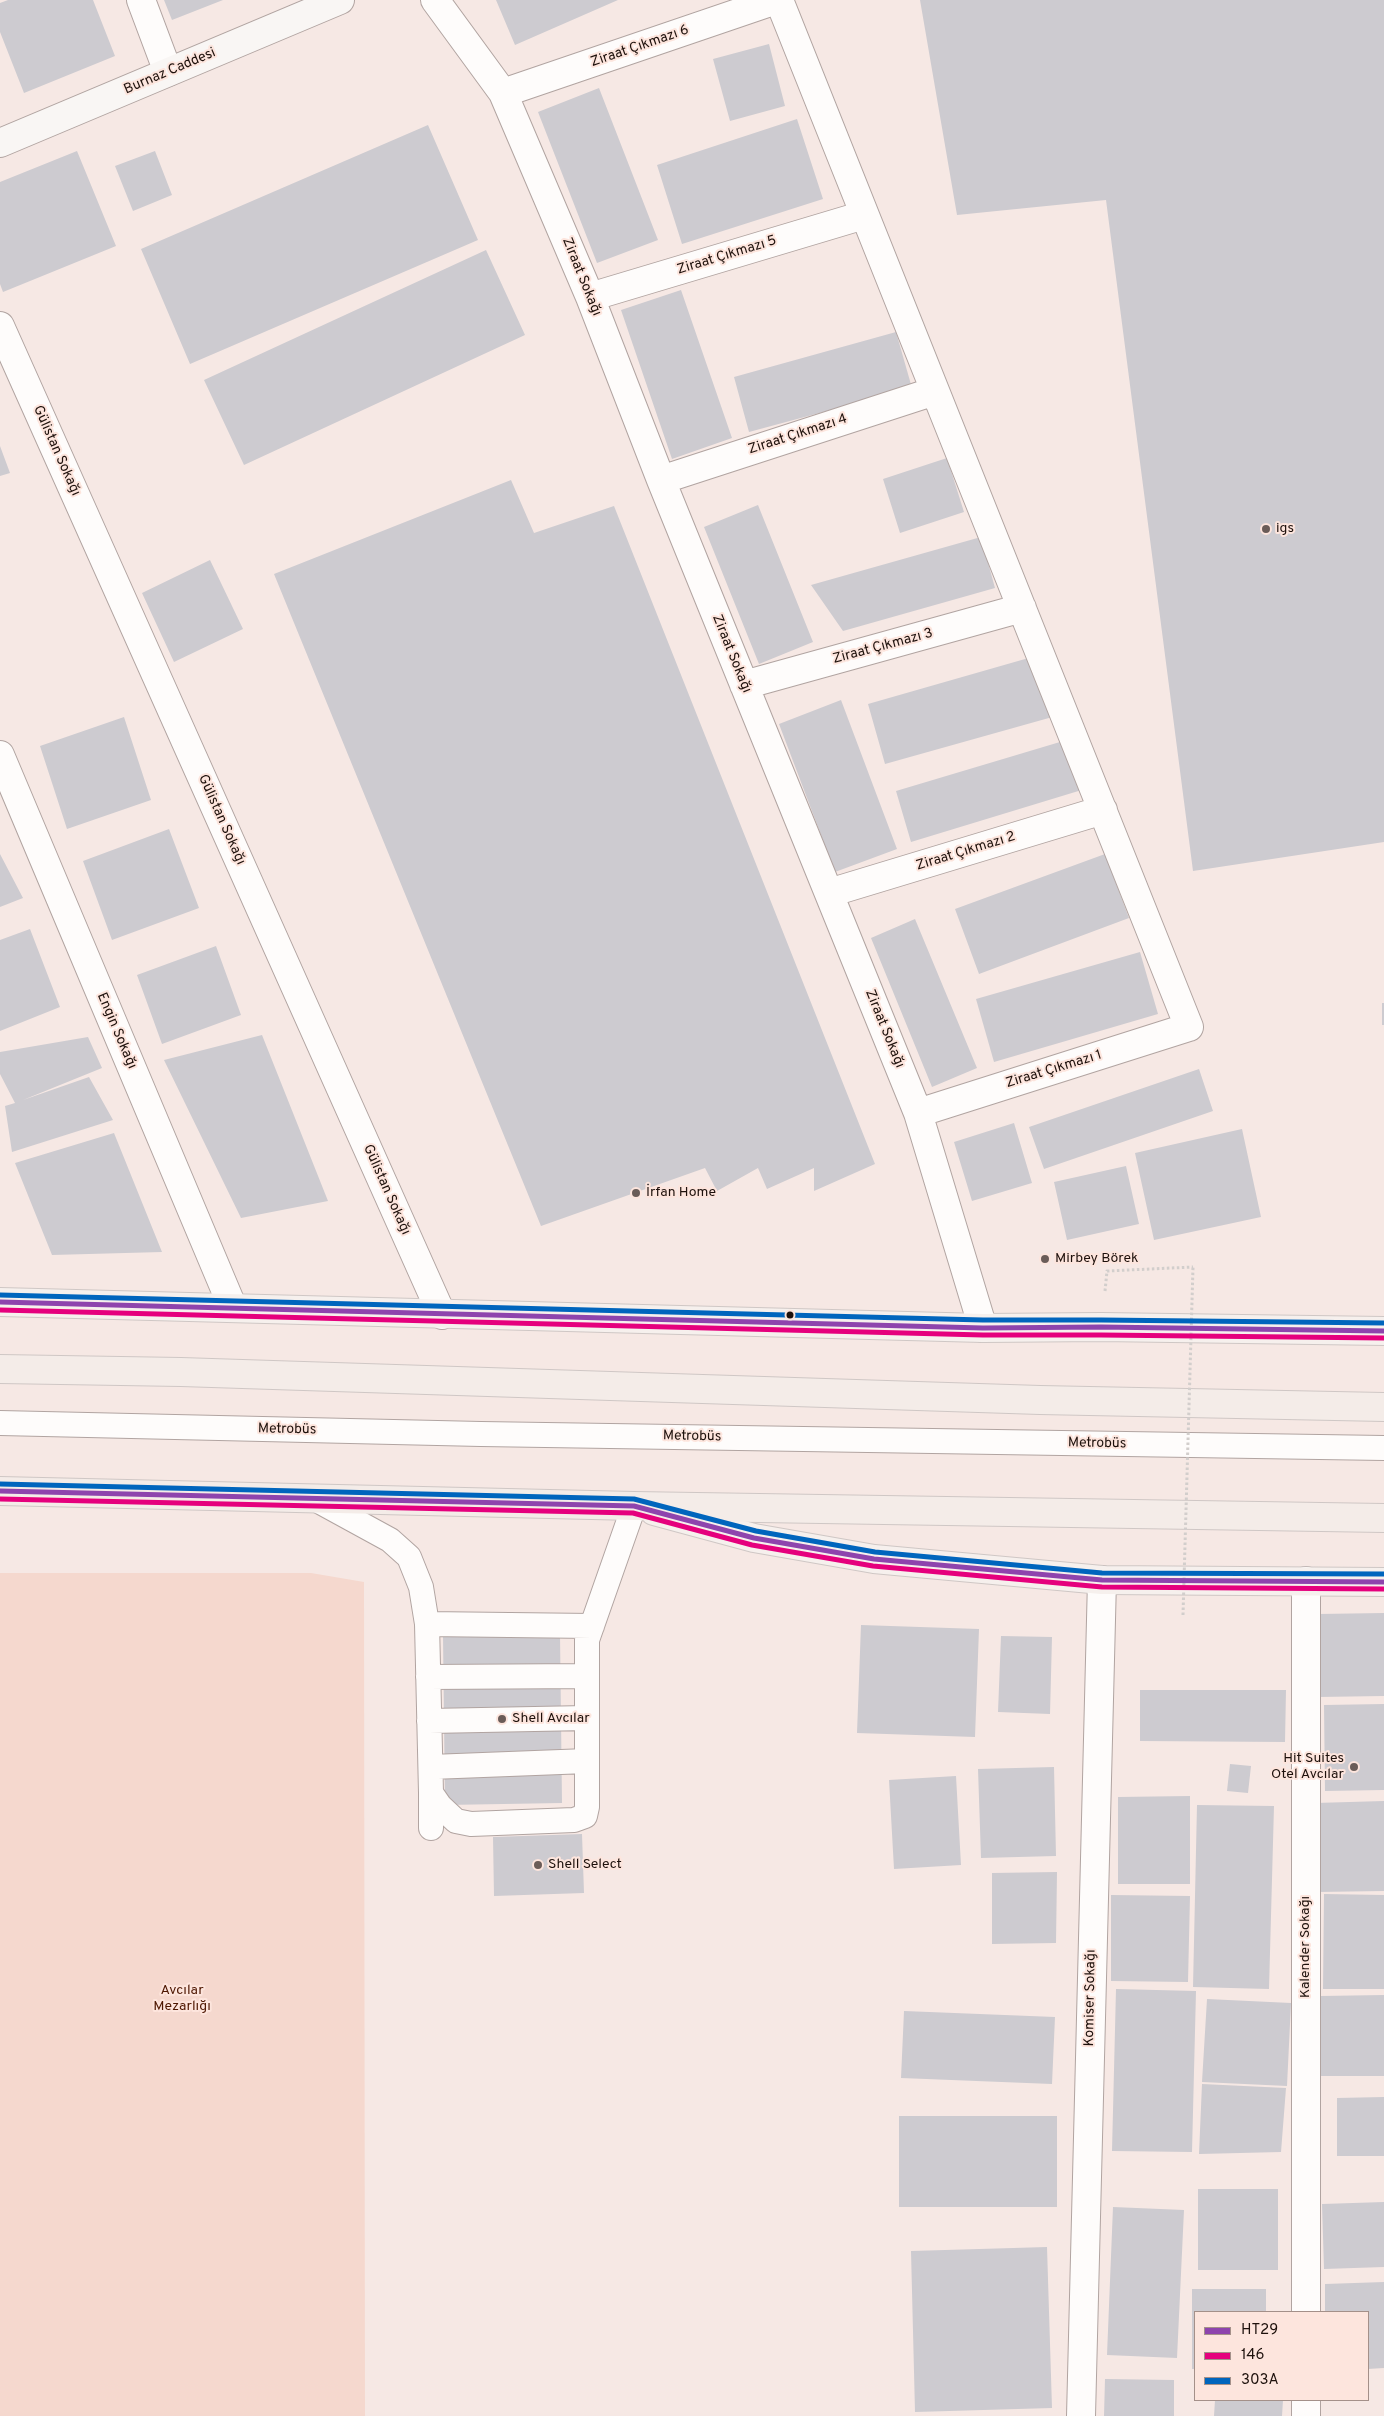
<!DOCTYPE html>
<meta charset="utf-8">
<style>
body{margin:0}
#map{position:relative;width:1384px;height:2416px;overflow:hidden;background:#f6e8e4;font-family:Overpass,sans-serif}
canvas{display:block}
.legend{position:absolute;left:1194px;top:2311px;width:175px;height:90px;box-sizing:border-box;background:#fde5dd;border:1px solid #a49089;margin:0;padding:6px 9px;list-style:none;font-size:15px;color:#1e110c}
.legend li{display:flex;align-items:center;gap:10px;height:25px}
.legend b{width:25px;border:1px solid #a49089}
</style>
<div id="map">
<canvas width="1384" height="2416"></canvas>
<ul class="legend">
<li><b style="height:6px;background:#8e44ad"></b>HT29</li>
<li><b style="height:6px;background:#e5007d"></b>146</li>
<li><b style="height:6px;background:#0065bd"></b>303A</li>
</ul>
</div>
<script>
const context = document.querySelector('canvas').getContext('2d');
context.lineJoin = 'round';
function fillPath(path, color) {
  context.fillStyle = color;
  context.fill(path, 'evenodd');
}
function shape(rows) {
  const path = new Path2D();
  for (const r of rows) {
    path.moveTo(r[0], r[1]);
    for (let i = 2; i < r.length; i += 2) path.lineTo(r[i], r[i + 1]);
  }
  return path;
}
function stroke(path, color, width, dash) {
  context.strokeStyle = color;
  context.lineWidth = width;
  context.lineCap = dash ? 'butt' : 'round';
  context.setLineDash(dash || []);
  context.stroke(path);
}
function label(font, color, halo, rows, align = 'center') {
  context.font = font + ' Overpass,sans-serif';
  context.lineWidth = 4;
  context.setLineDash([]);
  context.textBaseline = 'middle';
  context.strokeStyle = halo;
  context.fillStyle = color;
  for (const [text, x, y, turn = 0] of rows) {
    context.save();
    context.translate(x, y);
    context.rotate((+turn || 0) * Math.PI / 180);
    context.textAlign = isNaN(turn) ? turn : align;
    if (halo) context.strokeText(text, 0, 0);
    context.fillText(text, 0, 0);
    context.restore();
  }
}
fillPath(shape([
 [0,1573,311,1573,364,1582,365,2416,0,2416]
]), '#f5d8ce');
fillPath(shape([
 [8,0,93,0,115,56,24,93,0,32,0,3],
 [164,0,223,0,172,20],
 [496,0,618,0,515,45],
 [920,0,1384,0,1384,842,1193,871,1106,200,957,215],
 [769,44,785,106,730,121,713,59],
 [599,88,658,240,597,263,538,112],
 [797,119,823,199,682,244,657,165],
 [428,125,478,240,190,364,141,249],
 [77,151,116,246,3,292,0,284,0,182],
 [155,151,172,195,133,211,115,166],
 [486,250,525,335,244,465,204,380],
 [681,290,732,438,672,459,621,310],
 [896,332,912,388,749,432,734,377],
 [0,446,10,473,0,476],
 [947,458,964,512,900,533,883,479],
 [511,480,534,533,614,506,875,1164,814,1191,814,1168,767,1189,758,1168,717,1191,705,1168,541,1226,274,574],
 [758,505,813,642,759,664,704,527],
 [981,537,995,588,843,631,811,585],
 [210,560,243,629,174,662,142,593],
 [1039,655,1056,716,885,764,868,704],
 [841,700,897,849,835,872,779,724],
 [124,717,151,800,67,829,40,746],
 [1070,739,1085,789,911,842,896,791],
 [169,829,199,908,112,940,83,861],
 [0,854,23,898,0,907],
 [1105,854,1129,918,979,974,955,909],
 [915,919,977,1068,932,1087,871,938],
 [30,929,60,1007,0,1031,0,940],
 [216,946,241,1015,162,1044,137,975],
 [1140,952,1158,1014,994,1062,976,999],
 [1382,1003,1384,1003,1384,1025,1382,1025],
 [262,1035,328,1201,241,1218,164,1060],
 [88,1037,102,1068,23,1100,89,1077,113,1120,12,1152,5,1106,15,1103,0,1074,0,1052],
 [1199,1069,1213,1111,1044,1169,1029,1127],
 [1014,1123,1032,1183,972,1201,954,1142],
 [1242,1129,1261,1217,1154,1240,1135,1153],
 [114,1133,162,1252,52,1255,15,1163],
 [1126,1166,1139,1224,1067,1240,1054,1182],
 [1384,1613,1384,1696,1318,1697,1318,1614],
 [861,1625,979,1629,975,1737,857,1733],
 [560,1634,562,1803,445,1805,443,1636],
 [1001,1636,1052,1637,1050,1714,998,1712],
 [1140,1690,1286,1690,1285,1742,1140,1741],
 [1384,1704,1384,1790,1325,1791,1324,1705],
 [1230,1764,1251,1766,1248,1793,1227,1791],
 [1054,1767,1056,1856,981,1858,978,1769],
 [956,1776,961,1865,894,1869,889,1780],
 [1190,1796,1190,1884,1118,1884,1118,1797],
 [1384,1801,1384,1891,1317,1892,1315,1803],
 [1197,1805,1274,1806,1269,1989,1193,1987],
 [582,1834,584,1893,494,1896,493,1837],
 [1057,1872,1056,1943,992,1944,992,1873],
 [1324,1894,1384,1895,1384,1989,1323,1989],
 [1111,1895,1190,1896,1188,1982,1111,1981],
 [1116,1989,1196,1991,1192,2152,1112,2151],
 [1384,1995,1384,2076,1321,2076,1321,1996],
 [1207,1999,1291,2003,1287,2086,1202,2082],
 [904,2011,1055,2017,1052,2084,901,2078],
 [1202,2084,1286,2088,1281,2152,1199,2154],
 [1384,2097,1384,2156,1337,2156,1337,2098],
 [899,2116,1057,2116,1057,2207,899,2207],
 [1198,2189,1278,2189,1278,2270,1198,2270],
 [1384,2202,1384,2267,1324,2269,1322,2204],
 [1113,2207,1184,2210,1177,2358,1107,2355],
 [1047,2247,1052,2408,915,2412,911,2251],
 [1384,2282,1384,2368,1368,2369,1368,2312,1325,2312,1325,2284],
 [1192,2289,1266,2289,1266,2312,1195,2312,1195,2369,1192,2369],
 [1105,2379,1174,2380,1174,2416,1104,2416],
 [1215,2400,1283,2400,1282,2416,1214,2416]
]), '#cdcbd0');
const service = shape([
 [0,1423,481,1434,1384,1448],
 [315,1499,390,1540,409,1557,421,1587,427,1624,431,1793,440,1806,456,1821,471,1824,574,1820,585,1816,587,1807,587,1640,634,1506],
 [427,1624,592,1626],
 [428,1677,587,1676],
 [429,1721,587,1718],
 [431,1767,587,1761],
 [431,1793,431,1828]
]);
const minor = shape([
 [141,0,168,72],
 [435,0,503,93,590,297,661,480,918,1113,983,1328],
 [779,0,1189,1027,918,1113],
 [503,93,776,0],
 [590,297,864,215],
 [0,326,442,1315],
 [661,480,935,391],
 [744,685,1022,608],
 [0,755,233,1308],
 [829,893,1103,810],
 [1306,2312,1306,1581],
 [1081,2416,1102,1580],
 [1306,2416,1306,2400]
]);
const secondary = shape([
 [0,143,340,0]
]);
const primary = shape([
 [0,1302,983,1328,1101,1327,1384,1331],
 [654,1511,754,1538,874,1559,1102,1580,1384,1582]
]);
const trunk = shape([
 [0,1369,181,1372,1040,1400,1384,1407],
 [0,1491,634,1506,1384,1518]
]);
stroke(service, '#b1a4a1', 26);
stroke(minor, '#b1a4a1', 30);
stroke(secondary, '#b1a4a1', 30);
stroke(primary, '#cfc7c5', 30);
stroke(trunk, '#cfc7c5', 30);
stroke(shape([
 [1105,1291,1107,1271,1193,1267]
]), '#d2cecc', 3, [2.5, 2.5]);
stroke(service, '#fefcfb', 24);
stroke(minor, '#fefcfb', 28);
stroke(secondary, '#f9f6f4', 28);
stroke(primary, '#f6f0ed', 28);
stroke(trunk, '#f4ece8', 28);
stroke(shape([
 [1183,1615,1193,1267]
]), '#d2cecc', 3, [2.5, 2.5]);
stroke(shape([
 [0,1302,983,1328,1101,1327,1384,1331],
 [0,1491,634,1506,754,1538,874,1559,1102,1580,1384,1582]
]), '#8e44ad', 5);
stroke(shape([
 [0,1310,983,1335,1101,1335,1384,1338],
 [0,1499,633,1513,752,1545,873,1566,1102,1587,1384,1589]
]), '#e5007d', 5);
stroke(shape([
 [0,1295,983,1320,1101,1320,1384,1323],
 [0,1484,634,1499,756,1531,875,1552,1102,1573,1384,1574]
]), '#0065bd', 5);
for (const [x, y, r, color] of [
 [1266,529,5,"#6a5c58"],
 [636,1193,5,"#6a5c58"],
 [1045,1259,5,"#6a5c58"],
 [790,1315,4.5,"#1e110c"],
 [502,1719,5,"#6a5c58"],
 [1354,1767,5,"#6a5c58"],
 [538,1865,5,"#6a5c58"]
]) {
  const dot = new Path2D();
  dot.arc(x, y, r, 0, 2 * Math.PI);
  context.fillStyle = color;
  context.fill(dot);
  stroke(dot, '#fde5dd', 2);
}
label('14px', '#1e110c', '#fde5dd', [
 ["Ziraat Çıkmazı 6",640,47,-19],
 ["Burnaz Caddesi",170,72,-23],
 ["Ziraat Çıkmazı 5",727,256,-17],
 ["Ziraat Sokağı",581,277,68],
 ["Ziraat Çıkmazı 4",798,435,-18],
 ["Gülistan Sokağı",56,451,66],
 ["Ziraat Çıkmazı 3",883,647,-15],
 ["Ziraat Sokağı",731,654,68],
 ["Gülistan Sokağı",221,820,66],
 ["Ziraat Çıkmazı 2",966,852,-17],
 ["Ziraat Sokağı",884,1029,68],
 ["Engin Sokağı",116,1031,67],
 ["Ziraat Çıkmazı 1",1054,1070,-17],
 ["Gülistan Sokağı",386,1190,66],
 ["Metrobüs",287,1430,1],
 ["Metrobüs",692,1437,1],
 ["Metrobüs",1097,1444,1],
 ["Kalender Sokağı",1306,1947,-90],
 ["Komiser Sokağı",1091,1998,-89]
]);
label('14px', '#1e110c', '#fde5dd', [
 ["igs",1276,529],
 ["İrfan Home",646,1193],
 ["Mirbey Börek",1055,1259],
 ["Shell Avcılar",512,1719],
 ["Hit Suites",1344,1759,"right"],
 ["Otel Avcılar",1344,1775,"right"],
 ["Shell Select",548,1865]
], 'left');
label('14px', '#4d1601', '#fde5dd', [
 ["Avcılar",182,1991],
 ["Mezarlığı",182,2007]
]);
</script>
